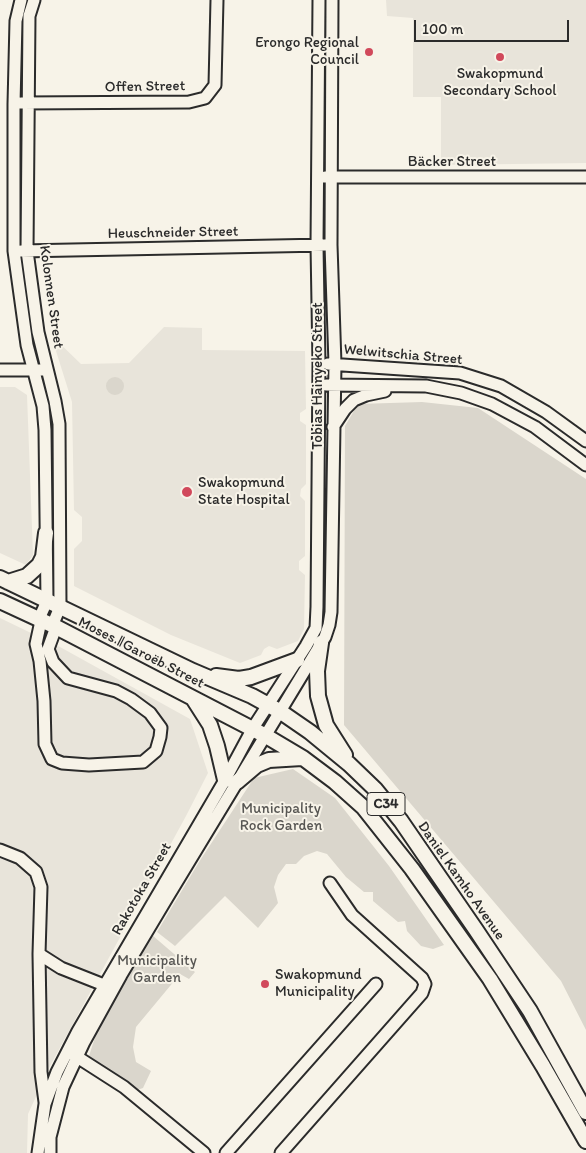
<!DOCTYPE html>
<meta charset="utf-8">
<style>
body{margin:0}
#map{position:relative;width:586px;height:1153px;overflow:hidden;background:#f7f3e8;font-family:Itim,sans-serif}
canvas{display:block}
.scale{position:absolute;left:414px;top:20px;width:155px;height:22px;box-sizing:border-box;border:2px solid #2b2b2b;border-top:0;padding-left:6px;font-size:15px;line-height:18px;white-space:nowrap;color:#2b2b2b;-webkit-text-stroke:4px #f7f3e8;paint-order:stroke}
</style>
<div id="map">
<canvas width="586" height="1153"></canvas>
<div class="scale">100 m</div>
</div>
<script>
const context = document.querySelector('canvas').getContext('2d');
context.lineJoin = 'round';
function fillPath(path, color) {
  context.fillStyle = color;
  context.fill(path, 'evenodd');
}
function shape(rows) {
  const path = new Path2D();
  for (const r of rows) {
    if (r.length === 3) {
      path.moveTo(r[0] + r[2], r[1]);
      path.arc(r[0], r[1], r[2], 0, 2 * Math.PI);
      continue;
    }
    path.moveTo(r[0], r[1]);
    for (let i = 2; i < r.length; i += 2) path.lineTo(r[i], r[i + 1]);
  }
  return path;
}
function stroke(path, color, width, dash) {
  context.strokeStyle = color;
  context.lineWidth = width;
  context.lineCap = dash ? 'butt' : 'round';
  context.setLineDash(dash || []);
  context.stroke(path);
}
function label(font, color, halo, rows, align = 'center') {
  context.font = font + ' Itim,sans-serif';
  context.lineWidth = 4;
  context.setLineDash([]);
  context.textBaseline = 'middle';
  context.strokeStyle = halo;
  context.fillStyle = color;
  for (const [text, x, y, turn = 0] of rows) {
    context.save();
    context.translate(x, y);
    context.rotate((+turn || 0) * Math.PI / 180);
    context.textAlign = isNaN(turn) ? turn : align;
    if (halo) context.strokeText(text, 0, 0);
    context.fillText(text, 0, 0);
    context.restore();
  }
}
fillPath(shape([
 [386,0,586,0,586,163,441,165,441,97,413,97,413,18,387,16],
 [164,327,202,328,202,350,305,351,306,409,300,413,300,421,306,425,306,484,301,489,300,496,305,501,305,556,299,561,299,570,305,575,304,629,298,641,277,649,269,646,264,649,261,655,240,663,171,635,74,586,74,549,82,541,82,517,74,510,72,402,51,335,81,364,129,363],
 [0,387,15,387,27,395,33,555,26,565,0,553],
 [0,618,60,647,190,719,208,773,186,816,50,1066,28,1114,27,1153,0,1153]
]), '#e8e4da');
fillPath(shape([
 [115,386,9],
 [422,402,478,408,586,479,586,1030,561,981,344,725,345,426,358,404],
 [293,769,335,798,389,866,444,945,433,949,421,946,407,931,405,921,398,922,373,901,373,892,364,892,346,877,327,854,317,851,304,856,296,864,286,864,278,875,274,887,278,903,258,928,225,896,175,946,157,932,199,862,254,778],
 [152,935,195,972,189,979,180,974,136,1027,133,1047,136,1062,151,1071,143,1088,134,1091,89,1056,100,1022]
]), '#dad6cc');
const minor = shape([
 [21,0,16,21,14,104,14,251,27,345,43,406,45,430,47,601,39,619],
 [34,0,29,16,27,251,38,332,55,401,59,424,60,607,52,626],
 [21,103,189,102,205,98,215,85,217,0],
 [325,177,586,177],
 [21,251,325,245],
 [328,364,460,373,501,386,546,412,586,441],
 [0,370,41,370],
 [326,385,426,386,461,393,492,404,535,427,586,465],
 [333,427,345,409,354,400,366,395,385,391],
 [41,621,36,644,40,661,44,701,45,744,52,759,62,763,89,765,143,762,156,751,160,737,161,728,150,713,131,699,116,691,68,678,53,662,48,649,56,627],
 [0,850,20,858,36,872,41,887,39,954,61,968,104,985],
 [39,954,41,1072,45,1102],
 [71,1053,124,1087,204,1153],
 [38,1153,45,1104,57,1072,78,1031,225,780,253,728,306,646,316,628,317,607,319,364,317,245,319,0],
 [50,1153,50,1137,63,1087,84,1042,121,975,167,898,325,637,329,625,331,612,335,364,331,245,332,0],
 [226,1153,376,984],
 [281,1153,422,993,425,984,422,978,352,915,330,883]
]);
const major = shape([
 [0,578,193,671,252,696,281,712,310,732,349,764,375,789,401,821,476,930,530,1011,586,1112],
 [8,582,27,576,39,565,43,557,46,533],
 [0,601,56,627,266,736,303,758,335,782,363,807,412,869,490,979,543,1066,586,1141],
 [321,643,317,671,318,696,326,725,345,755],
 [216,676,239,679,251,677,297,660],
 [194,700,210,725,217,746,225,780],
 [237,782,257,765,269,760,302,758]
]);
stroke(minor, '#2b2b2b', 15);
stroke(major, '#2b2b2b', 18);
stroke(minor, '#f7f3e8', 11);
stroke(major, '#f7f3e8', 14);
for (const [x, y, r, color] of [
 [369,52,5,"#d1495b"],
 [500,57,5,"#d1495b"],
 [187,492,6,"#d1495b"],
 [265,984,5,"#d1495b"]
]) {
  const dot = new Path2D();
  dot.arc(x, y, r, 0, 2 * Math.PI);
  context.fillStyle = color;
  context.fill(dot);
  stroke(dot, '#f7f3e8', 2);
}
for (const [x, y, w] of [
 [386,804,38]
]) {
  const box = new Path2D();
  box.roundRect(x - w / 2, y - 11.5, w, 23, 4);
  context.fillStyle = '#f7f3e8';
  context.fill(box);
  stroke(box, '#2b2b2b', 1);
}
label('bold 14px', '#2b2b2b', null, [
 ["C34",386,804]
]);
label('15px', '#2b2b2b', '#f7f3e8', [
 ["Erongo Regional",359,43,"right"],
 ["Council",359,60,"right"],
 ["Swakopmund",500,74,"center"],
 ["Secondary School",500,91,"center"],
 ["Swakopmund",198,483],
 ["State Hospital",198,500],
 ["Swakopmund",275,975],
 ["Municipality",275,992]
], 'left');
label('15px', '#2b2b2b', '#f7f3e8', [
 ["Offen Street",145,87,-1],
 ["Bäcker Street",452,162],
 ["Heuschneider Street",173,233,-1],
 ["Kolonnen Street",51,297,82],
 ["Welwitschia Street",403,355,5],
 ["Tobias Hainyeko Street",318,376,-90],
 ["Moses ǁGaroëb Street",141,653,27],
 ["Daniel Kamho Avenue",461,881,55],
 ["Rakotoka Street",142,889,-60]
]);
label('15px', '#575653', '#f7f3e8', [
 ["Municipality",281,809],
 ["Rock Garden",281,826],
 ["Municipality",157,961],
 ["Garden",157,978]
]);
</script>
